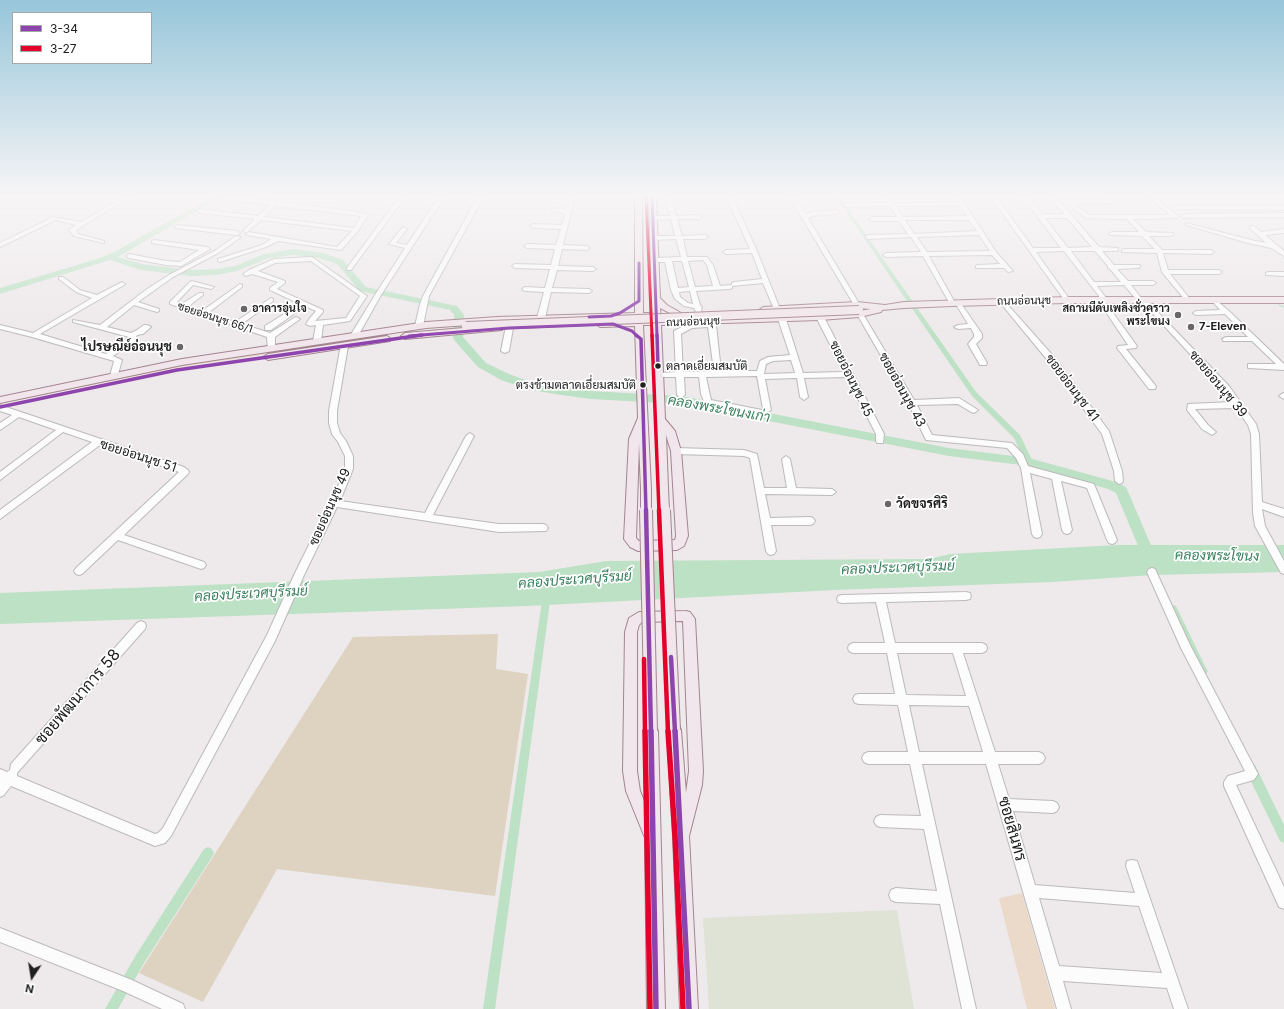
<!DOCTYPE html>
<meta charset="utf-8">
<style>
body{margin:0}
#map{position:relative;width:1284px;height:1009px;overflow:hidden;background:#eee9eb;font-family:Inter,sans-serif}
canvas{display:block}
.legend{position:absolute;left:12px;top:12px;width:140px;height:52px;box-sizing:border-box;background:#fff;border:1px solid #a6a6a6;margin:0;padding:5px 7px;list-style:none;font-size:12px;color:#202020}
.legend li{display:flex;align-items:center;gap:8px;height:20px}
.legend b{width:20px;border:1px solid #a6a6a6}
.north{position:absolute;left:12px;top:957px;width:40px;height:40px;-webkit-text-stroke:3px #fff;paint-order:stroke;rotate:192deg;font-size:11px;font-weight:700;line-height:16px;text-align:center;color:#202020}
.north::after{content:'';display:block;margin:auto;width:14px;height:18px;background:#202020;clip-path:polygon(50% 0,100% 100%,50% 72%,0 100%)}
</style>
<div id="map">
<canvas width="1284" height="1009"></canvas>
<ul class="legend">
<li><b style="height:5px;background:#8e44ad"></b>3-34</li>
<li><b style="height:5px;background:#e4002b"></b>3-27</li>
</ul>
<div class="north">N</div>
</div>
<script>
const context = document.querySelector('canvas').getContext('2d');
context.lineJoin = 'round';
function fillPath(path, color) {
  context.fillStyle = color;
  context.fill(path, 'evenodd');
}
function shape(rows) {
  const path = new Path2D();
  for (const r of rows) {
    path.moveTo(r[0], r[1]);
    for (let i = 2; i < r.length; i += 2) path.lineTo(r[i], r[i + 1]);
  }
  return path;
}
function stroke(path, color, width, dash) {
  context.strokeStyle = color;
  context.lineWidth = width;
  context.lineCap = dash ? 'butt' : 'round';
  context.setLineDash(dash || []);
  context.stroke(path);
}
function label(font, color, halo, rows, align = 'center') {
  context.font = font + ' Inter,Sarabun,sans-serif';
  context.lineWidth = 3.5;
  context.setLineDash([]);
  context.textBaseline = 'middle';
  context.strokeStyle = halo;
  context.fillStyle = color;
  for (const [text, x, y, turn = 0] of rows) {
    context.save();
    context.translate(x, y);
    context.rotate((+turn || 0) * Math.PI / 180);
    context.textAlign = isNaN(turn) ? turn : align;
    if (halo) context.strokeText(text, 0, 0);
    context.fillText(text, 0, 0);
    context.restore();
  }
}
fillPath(shape([
 [410,333,324,346,185,366,0,404,177,366],
 [1022,893,1055,1009,1027,1009,999,898]
]), '#ebdac9');
fillPath(shape([
 [498,634,496,669,528,674,495,896,277,869,203,1002,139,973,353,637]
]), '#ddd3c0');
fillPath(shape([
 [897,910,914,1009,709,1009,703,918]
]), '#dee3d6');
fillPath(shape([
 [1118,545,1284,545,1284,572,1153,575,1052,582,835,590,527,606,0,624,0,593,539,572,606,561,929,559,950,554]
]), '#bde1c5');
stroke(shape([
 [1279,305,1284,307]
]), '#bde1c5', 1.5);
fillPath(shape([
 [835,196,839,196,976,392,1020,435,1033,462,1032,464,1026,464,1014,438,972,396,835,196],
 [547,590,550,591,551,594,495,1009,483,1009,543,594,544,591,547,590],
 [1173,605,1176,606,1206,668,1208,671,1206,674,1203,675,1200,674,1169,609,1170,606,1173,605],
 [1251,764,1255,765,1284,825,1284,843,1280,841,1247,773,1246,769,1247,765,1251,764],
 [208,847,212,849,214,853,212,857,144,963,118,1009,105,1009,136,955,204,849,208,847]
]), '#bde1c5');
fillPath(shape([
 [213,196,223,196,118,257,142,264,191,270,217,269,235,266,264,254,294,249,324,253,343,260,366,287,457,306,464,315,463,337,486,363,509,374,533,383,591,391,681,396,949,448,1029,458,1116,482,1126,487,1153,550,1160,552,1162,556,1160,560,1155,562,1144,560,1116,493,1108,489,1029,466,949,456,681,404,591,399,561,395,532,390,501,380,478,367,454,340,453,338,454,315,450,310,360,291,337,264,319,258,294,255,269,258,237,271,217,275,191,276,141,270,110,260,0,294,0,288,97,259,116,251,213,196]
]), '#bde1c5');
const minor = shape([
 [125,196,132,196,76,230,78,234,104,241,104,243,74,236,69,230,76,225,56,220,0,247,0,243,53,217,81,222,125,196],
 [226,196,275,201,365,213,368,215,358,231,341,250,278,241,266,247,220,262,218,261,218,259,262,245,271,239,247,235,246,234,249,232,337,247,352,231,261,220,246,233,243,231,255,219,200,213,197,211,200,209,258,216,270,205,224,199,223,198,226,196],
 [275,206,361,216,354,228,264,217,275,206],
 [400,196,406,196,351,270,347,270,347,268,400,196],
 [439,196,445,196,381,295,358,336,357,338,351,338,350,336,375,295,405,248,389,244,402,228,404,227,407,229,396,243,407,245,439,196],
 [478,196,484,196,429,296,423,326,419,328,416,328,415,326,420,304,423,296,478,196],
 [569,196,575,196,563,245,587,246,590,248,587,250,562,249,558,266,593,267,596,269,593,271,557,270,552,288,589,289,592,291,589,293,551,292,545,318,541,320,537,318,544,292,525,291,522,289,525,287,545,288,550,269,515,268,512,266,515,264,551,265,555,249,527,248,524,246,527,244,556,245,561,229,533,228,530,226,533,224,562,225,565,213,554,212,551,210,554,208,566,209,569,196],
 [665,196,671,196,676,216,699,215,702,217,699,219,677,219,682,236,705,235,708,237,705,239,683,239,687,257,707,257,713,265,720,286,732,285,732,283,734,282,762,279,752,253,726,254,723,252,726,250,750,249,726,196,732,196,757,251,780,309,779,310,777,311,774,309,763,283,732,286,732,288,730,289,696,291,700,305,702,307,701,309,702,313,699,315,697,314,694,308,684,306,675,299,671,290,665,262,655,262,652,260,655,258,681,257,676,239,655,240,652,238,655,236,675,236,671,219,653,220,650,218,653,216,670,216,665,196],
 [703,260,707,265,713,286,695,287,688,261,703,260],
 [672,261,682,261,689,287,678,288,672,261],
 [690,291,693,304,688,303,680,297,679,292,690,291],
 [789,196,795,196,806,214,811,212,836,210,839,212,836,214,812,216,808,218,860,305,859,306,857,307,854,305,789,196],
 [883,196,889,196,894,203,958,202,954,196,960,196,996,252,1013,271,1008,272,1004,268,976,268,976,266,978,265,1000,264,992,255,929,256,955,303,954,304,950,304,923,256,886,257,883,255,886,253,921,252,911,237,868,239,865,237,868,235,908,234,899,221,872,221,869,219,872,217,897,217,890,206,846,207,843,205,846,203,888,203,883,196],
 [896,206,960,206,967,216,903,217,896,206],
 [905,220,969,220,977,231,914,234,905,220],
 [979,235,990,251,927,252,917,237,979,235],
 [990,196,996,196,1033,248,1061,248,1022,196,1028,196,1042,214,1064,214,1049,196,1055,196,1099,247,1118,248,1118,250,1116,251,1102,251,1114,265,1140,265,1140,267,1138,268,1117,269,1128,281,1153,281,1156,283,1153,285,1131,285,1142,299,1139,301,1137,300,1124,285,1097,286,1107,299,1104,301,1102,300,1064,251,1036,252,1070,300,1069,301,1065,301,990,196],
 [1045,218,1067,218,1092,247,1068,248,1045,218],
 [1071,251,1095,251,1108,266,1108,268,1110,269,1121,282,1094,282,1071,251],
 [1057,196,1063,196,1069,200,1112,199,1115,201,1112,203,1074,204,1089,215,1170,215,1147,196,1153,196,1178,216,1178,218,1133,219,1146,232,1173,233,1174,234,1171,236,1149,236,1162,250,1211,250,1214,252,1211,254,1163,253,1168,270,1219,270,1222,272,1219,274,1170,274,1190,299,1187,301,1185,300,1162,272,1157,253,1122,252,1122,250,1124,249,1155,249,1142,236,1110,235,1109,234,1112,232,1139,232,1127,219,1086,218,1057,196],
 [1177,206,1284,206,1284,210,1175,209,1174,208,1177,206],
 [1284,213,1284,217,1184,218,1181,216,1184,214,1284,213],
 [1186,223,1251,240,1266,243,1250,228,1250,226,1254,226,1261,232,1284,229,1284,233,1265,235,1284,251,1284,256,1271,248,1248,243,1186,225,1186,223],
 [177,225,237,231,240,233,237,235,175,228,175,226,177,225],
 [236,236,241,237,220,252,173,277,138,302,159,309,159,311,157,312,134,305,107,327,131,333,137,330,144,325,147,325,151,327,143,334,137,335,134,342,113,356,122,360,117,378,114,378,110,376,114,361,32,337,0,329,0,325,33,333,92,298,76,292,59,279,59,277,63,277,80,290,97,295,122,282,125,284,124,285,40,334,106,354,129,337,73,322,73,320,100,325,147,289,169,275,216,250,236,236],
 [154,240,207,247,210,249,181,266,166,265,129,258,126,256,129,254,166,261,180,262,199,250,152,243,152,241,154,240],
 [312,257,367,296,350,321,323,325,321,341,317,343,313,341,316,325,310,326,306,324,310,318,316,311,305,306,271,330,265,330,265,326,300,304,270,290,270,288,278,282,252,274,246,276,243,274,249,270,274,259,312,257],
 [311,261,360,296,346,318,315,321,323,312,323,310,277,289,285,283,285,281,258,271,275,263,311,261],
 [1268,272,1284,272,1284,276,1266,275,1266,273,1268,272],
 [192,281,214,287,211,289,193,285,177,302,182,304,199,293,203,293,203,295,189,306,202,311,240,284,242,285,242,287,208,313,235,322,271,298,273,299,273,301,242,324,270,333,294,318,296,317,300,319,275,337,275,349,274,351,268,351,267,337,170,304,170,302,190,282,192,281],
 [1216,300,1229,311,1284,364,1284,370,1248,368,1248,364,1276,364,1252,341,1223,341,1222,339,1226,337,1248,337,1225,314,1196,315,1193,313,1196,311,1220,310,1213,302,1216,300],
 [1103,301,1105,302,1137,346,1136,348,1126,349,1155,385,1156,387,1155,389,1149,389,1117,348,1118,346,1128,345,1100,303,1103,301],
 [1146,301,1148,302,1229,386,1256,424,1259,434,1262,502,1284,509,1284,517,1262,509,1265,526,1284,561,1284,574,1281,573,1255,526,1253,513,1251,434,1248,425,1236,408,1195,409,1208,425,1216,432,1212,435,1202,429,1187,410,1188,404,1232,402,1223,390,1144,304,1144,302,1146,301],
 [1005,303,1007,304,1055,358,1109,431,1122,471,1123,481,1122,483,1119,484,1115,481,1114,471,1102,434,1049,362,1003,306,1002,305,1005,303],
 [960,304,962,305,982,334,982,338,976,344,987,363,986,365,980,365,968,344,974,337,974,334,971,328,958,329,954,327,958,325,968,324,957,306,960,304],
 [860,312,863,314,914,400,959,398,978,410,974,413,971,412,958,404,917,405,932,435,1012,443,1023,454,1028,466,1094,484,1117,540,1115,543,1112,544,1109,543,1107,540,1087,488,1061,481,1072,530,1070,533,1067,534,1064,533,1062,530,1052,479,1030,473,1042,534,1040,537,1037,538,1034,537,1032,534,1021,468,1016,458,1007,448,926,440,908,403,857,314,860,312],
 [820,315,824,317,884,434,883,443,877,443,876,441,876,434,847,377,804,378,808,397,804,400,800,397,797,378,765,379,771,410,763,416,705,404,701,394,699,377,684,377,685,395,681,398,677,395,676,377,659,377,655,375,659,373,676,372,674,331,688,324,708,323,709,320,711,319,713,320,716,325,721,371,757,371,760,361,768,357,790,355,778,319,782,317,786,319,803,373,844,372,816,317,820,315],
 [708,327,714,371,683,372,681,334,692,328,708,327],
 [791,360,795,373,764,374,766,364,773,361,791,360],
 [757,376,763,409,762,410,711,400,706,377,757,376],
 [506,326,509,326,513,328,509,351,505,353,501,351,506,326],
 [341,344,347,344,348,346,337,411,337,423,340,433,346,441,353,456,353,469,340,501,425,513,466,436,470,433,474,436,433,515,499,524,543,524,546,525,548,528,546,531,499,532,337,507,305,573,275,641,171,836,165,843,155,846,11,786,4,795,0,797,0,769,7,772,10,770,11,764,137,623,141,621,145,623,146,626,145,629,17,773,17,776,155,834,158,833,163,828,267,635,295,573,343,476,345,469,345,456,338,442,332,434,329,423,329,411,341,344],
 [1283,393,1284,393,1284,399,1279,396,1283,393],
 [0,405,184,467,188,470,189,472,188,474,124,535,204,562,206,565,204,568,201,569,118,540,82,574,79,575,76,574,74,571,76,568,179,472,100,445,0,519,0,510,92,442,63,432,0,480,0,472,56,430,19,417,0,430,0,423,12,415,0,411,0,405],
 [676,448,744,450,757,454,764,488,787,488,782,459,786,456,790,459,796,488,832,489,836,492,832,495,765,494,770,518,810,517,813,518,815,521,813,524,810,525,771,525,776,551,774,554,771,555,768,554,766,551,750,458,744,456,676,454,672,451,676,448],
 [1152,568,1155,569,1190,645,1258,774,1254,780,1236,785,1284,887,1284,909,1279,907,1224,786,1224,782,1228,776,1245,771,1181,648,1147,572,1149,569,1152,568],
 [966,592,970,593,971,596,970,599,966,600,886,602,895,643,982,643,986,645,987,648,986,651,982,653,963,653,995,752,1039,752,1043,754,1045,758,1043,762,1039,764,998,764,1009,799,1053,801,1057,803,1059,807,1057,811,1053,813,1013,811,1035,885,1135,893,1126,866,1127,861,1132,860,1137,861,1188,1009,1174,1009,1167,988,1063,981,1071,1009,1057,1009,986,764,922,764,976,1009,962,1009,940,904,896,902,891,900,889,895,891,890,896,888,937,891,924,829,880,827,876,825,874,821,876,817,880,815,921,816,910,764,868,764,864,762,862,758,864,754,868,752,908,752,898,705,859,704,855,703,853,699,855,695,859,694,895,694,887,653,853,653,849,651,848,648,849,645,853,643,885,643,876,602,842,603,838,602,837,599,838,596,842,595,966,592],
 [897,653,953,653,966,696,906,695,897,653],
 [909,705,969,706,983,752,919,752,909,705],
 [1039,898,1139,906,1162,973,1059,966,1039,898],
 [0,928,132,980,183,1004,185,1009,162,1009,123,991,0,942,0,928]
]);
const major = shape([
 [635,196,642,196,643,313,649,313,650,315,649,317,643,318,643,320,652,320,649,196,656,196,660,298,667,305,683,314,682,316,676,316,660,308,661,319,820,314,860,311,871,309,857,308,763,313,759,310,763,307,857,302,885,305,904,302,1067,297,1284,297,1284,303,1067,303,952,306,904,308,882,310,881,312,860,317,820,320,661,325,665,419,675,431,681,451,688,536,684,546,677,550,638,551,630,547,624,539,629,439,638,418,635,326,600,327,596,324,600,321,635,320,635,318,497,323,426,328,182,365,0,403,0,397,182,359,426,322,497,317,635,313,635,196],
 [643,325,653,325,658,488,659,491,663,492,667,491,668,488,666,435,671,451,676,536,675,540,639,541,636,538,639,443,641,489,642,492,646,493,650,492,651,489,643,325],
 [499,325,502,326,503,328,502,330,405,339,401,336,405,333,499,325],
 [387,336,391,339,390,341,268,360,263,357,268,354,387,336],
 [686,611,690,612,695,619,703,771,702,785,689,836,698,1009,680,1009,673,836,667,730,669,725,674,723,679,725,681,730,686,793,689,771,683,621,642,622,639,625,637,632,637,771,640,791,645,803,644,731,646,726,651,724,656,726,658,731,665,1009,647,1009,645,838,626,791,623,771,625,632,629,618,639,612,686,611]
]);
stroke(minor, '#bcbabb', 2);
stroke(major, '#a4858f', 2);
fillPath(minor, '#fcfcfc');
fillPath(major, '#f1e6eb');
const majorBridgeFar2 = shape([
 [466,326,859,310]
]);
const majorBridgeFar1 = shape([
 [663,488,664,511],
 [646,489,646,511]
]);
const majorBridge = shape([
 [646,510,651,731],
 [664,510,674,730]
]);
stroke(majorBridgeFar2, '#a4858f', 10, []);
stroke(majorBridgeFar1, '#a4858f', 12, []);
stroke(majorBridge, '#a4858f', 14, []);
stroke(majorBridgeFar2, '#f1e6eb', 8);
stroke(majorBridgeFar1, '#f1e6eb', 10);
stroke(majorBridge, '#f1e6eb', 12);
stroke(shape([
 [652,196,657,336],
 [589,317,611,316,620,313,639,301,639,263],
 [409,336,509,328,613,324,632,331,637,336]
]), '#8e44ad', 3);
stroke(shape([
 [636,335,641,339,646,511],
 [657,335,658,366],
 [0,407,177,370,422,335]
]), '#8e44ad', 3.5);
stroke(shape([
 [646,510,651,732],
 [671,657,675,732]
]), '#8e44ad', 4.5);
stroke(shape([
 [651,731,656,1009],
 [675,731,689,1009]
]), '#8e44ad', 5.5);
stroke(shape([
 [646,196,652,336]
]), '#e4002b', 3);
stroke(shape([
 [652,335,659,511]
]), '#e4002b', 3.5);
stroke(shape([
 [659,510,668,732],
 [644,659,645,732]
]), '#e4002b', 4.5);
stroke(shape([
 [645,731,650,1009],
 [668,731,675,836,683,1009]
]), '#e4002b', 5.5);
const sky = context.createLinearGradient(0, 0, 0, 337);
sky.addColorStop(0, '#97c6da');
sky.addColorStop(0.58, '#f7f5f6');
sky.addColorStop(1, '#f7f5f600');
context.fillStyle = sky;
context.fillRect(0, 0, 1284, 337);
for (const [x, y, r, color] of [
 [244,309,4,"#686667"],
 [1178,315,4,"#686667"],
 [1191,327,4,"#686667"],
 [180,347,4,"#686667"],
 [658,366,3.5,"#202020"],
 [643,385,3.5,"#202020"],
 [888,504,4,"#686667"]
]) {
  const dot = new Path2D();
  dot.arc(x, y, r, 0, 2 * Math.PI);
  context.fillStyle = color;
  context.fill(dot);
  stroke(dot, '#fff', 1.5);
}
label('11px', '#202020', '#fff', [
 ["ถนนอ่อนนุช",1024,301,-1],
 ["ซอยอ่อนนุช 66/1",215,318,18],
 ["ถนนอ่อนนุช",693,322,-2]
]);
label('bold 11px', '#202020', '#fff', [
 ["อาคารอุ่นใจ",252,309],
 ["สถานนีดับเพลิงชั่วคราว",1170,309,"right"],
 ["พระโขนง",1170,322,"right"],
 ["7-Eleven",1199,327]
], 'left');
label('12px', '#202020', '#fff', [
 ["ตลาดเอี่ยมสมบัติ",666,366],
 ["ตรงข้ามตลาดเอี่ยมสมบัติ",636,385,"right"]
], 'left');
label('bold 13px', '#202020', '#fff', [
 ["ไปรษณีย์อ่อนนุช",172,347],
 ["วัดขจรศิริ",896,504,"left"]
], 'right');
label('13px', '#202020', '#fff', [
 ["ซอยอ่อนนุช 45",851,379,64],
 ["ซอยอ่อนนุช 39",1218,384,50],
 ["ซอยอ่อนนุช 41",1072,388,53],
 ["ซอยอ่อนนุช 43",902,390,61],
 ["ซอยอ่อนนุช 51",138,456,18],
 ["ซอยอ่อนนุช 49",330,507,-66]
]);
label('italic 14px', '#3b805f', '#fff', [
 ["คลองพระโขนงเก่า",719,409,10],
 ["คลองพระโขนง",1217,556,1],
 ["คลองประเวศบุรีรมย์",898,568,-2],
 ["คลองประเวศบุรีรมย์",575,580,-4],
 ["คลองประเวศบุรีรมย์",251,594,-3]
]);
label('16px', '#202020', '#fff', [
 ["ซอยพัฒนาการ 58",78,697,-49],
 ["ซอยสินทร",1012,829,74]
]);
</script>
